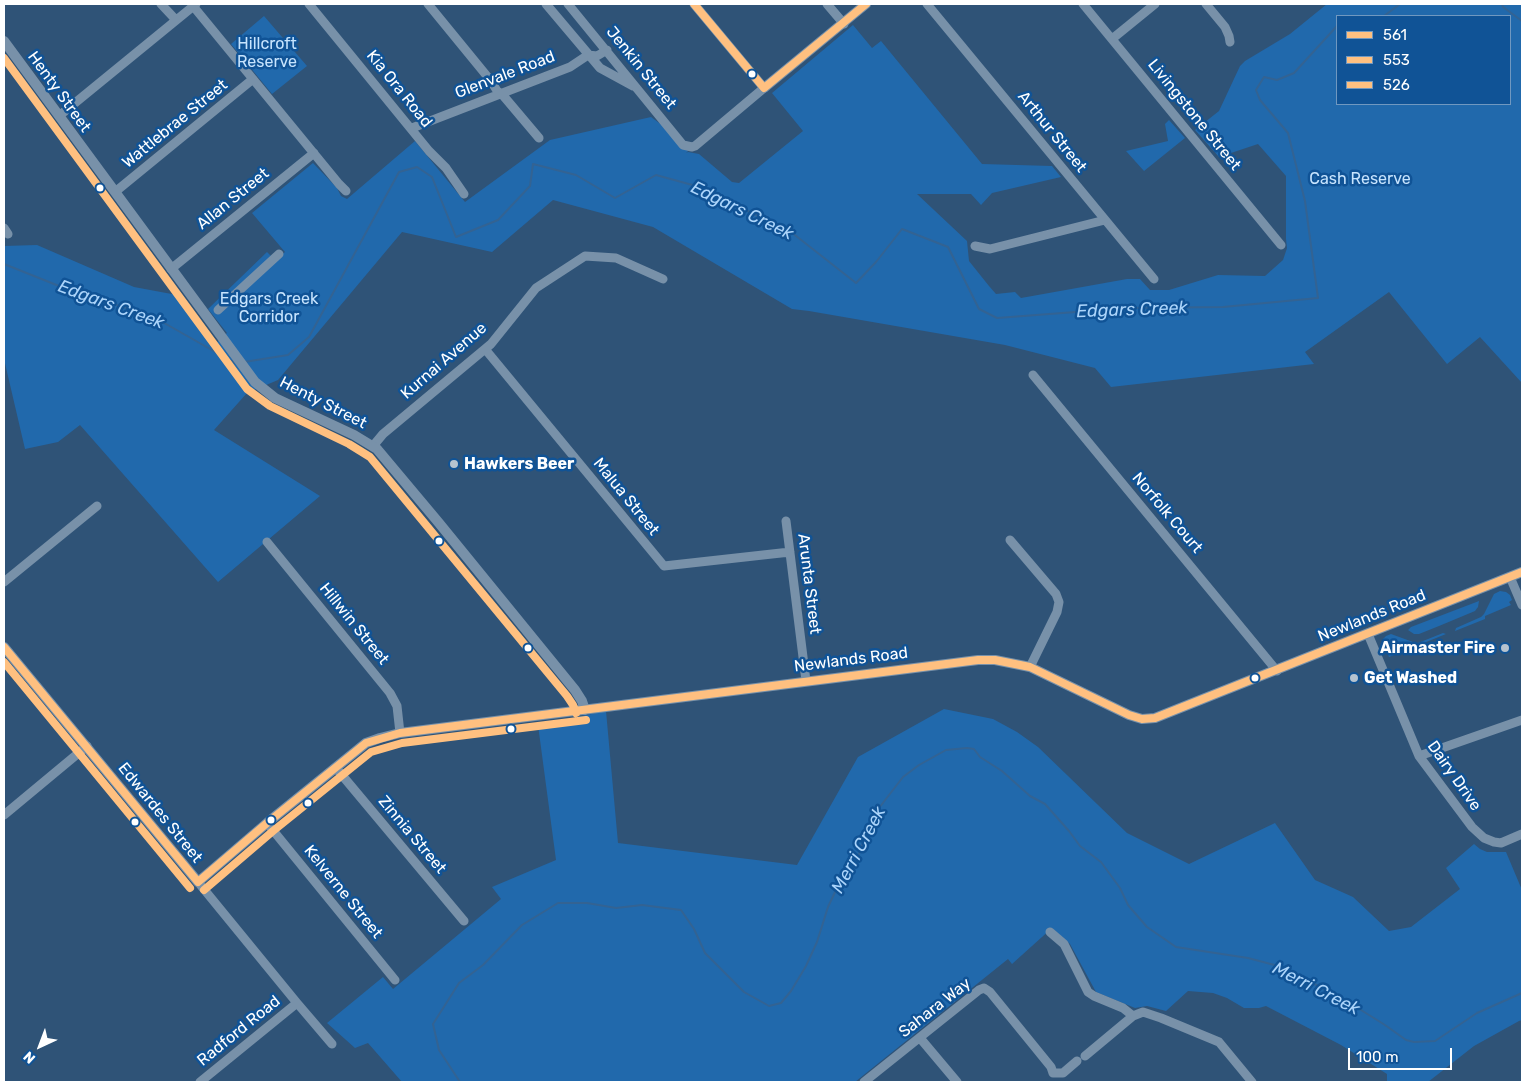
<!DOCTYPE html>
<style>
body{margin:0}
#map{position:relative;width:1526px;height:1086px;overflow:hidden;background:#2f5377;font-family:Rubik,sans-serif}
canvas{display:block}
.frame{position:absolute;inset:0;border:5px solid #fff;pointer-events:none}
.legend{position:absolute;left:1336px;top:15px;width:175px;height:90px;box-sizing:border-box;background:#105396;border:1px solid #7098c0;margin:0;padding:6px 9px;list-style:none;font-size:15px;color:#fff}
.legend li{display:flex;align-items:center;gap:10px;height:25px}
.legend b{width:25px;border:1px solid #7098c0}
.north{position:absolute;left:15px;top:1021px;width:50px;height:50px;-webkit-text-stroke:4px #105396;paint-order:stroke;rotate:223deg;font-size:14px;font-weight:700;line-height:20px;text-align:center;color:#fff}
.north::after{content:'';display:block;margin:auto;width:18px;height:22px;background:#fff;clip-path:polygon(50% 0,100% 100%,50% 72%,0 100%)}
.scale{position:absolute;left:1348px;top:1048px;width:104px;height:22px;box-sizing:border-box;border:2px solid #fff;border-top:0;padding-left:6px;font-size:15px;line-height:18px;white-space:nowrap;color:#fff;-webkit-text-stroke:4px #105396;paint-order:stroke}
</style>
<div id="map">
<canvas width="1526" height="1086"></canvas>
<div class="frame"></div>
<ul class="legend">
<li><b style="height:6px;background:#ffc080"></b>561</li>
<li><b style="height:6px;background:#ffc080"></b>553</li>
<li><b style="height:6px;background:#ffc080"></b>526</li>
</ul>
<div class="north">N</div>
<div class="scale">100 m</div>
</div>
<script>
const context = document.querySelector('canvas').getContext('2d');
context.lineJoin = 'round';
function fillPath(path, color) {
  context.fillStyle = color;
  context.fill(path, 'evenodd');
}
function shape(rows) {
  const path = new Path2D();
  for (const r of rows) {
    path.moveTo(r[0], r[1]);
    for (let i = 2; i < r.length; i += 2) path.lineTo(r[i], r[i + 1]);
  }
  return path;
}
function stroke(path, color, width, dash) {
  context.strokeStyle = color;
  context.lineWidth = width;
  context.lineCap = dash ? 'butt' : 'round';
  context.setLineDash(dash || []);
  context.stroke(path);
}
function label(font, color, halo, rows, align = 'center') {
  context.font = font + ' Rubik,sans-serif';
  context.lineWidth = 5;
  context.setLineDash([]);
  context.textBaseline = 'middle';
  context.strokeStyle = halo;
  context.fillStyle = color;
  for (const [text, x, y, turn = 0] of rows) {
    context.save();
    context.translate(x, y);
    context.rotate((+turn || 0) * Math.PI / 180);
    context.textAlign = isNaN(turn) ? turn : align;
    if (halo) context.strokeText(text, 0, 0);
    context.fillText(text, 0, 0);
    context.restore();
  }
}
fillPath(shape([
 [1327,4,1522,4,1522,383,1480,337,1447,364,1389,292,1305,352,1314,364,1111,387,1095,368,1005,345,809,311,792,309,653,227,553,200,492,252,402,232,278,380,247,393,214,430,320,496,218,582,80,425,58,442,25,449,4,359,4,246,37,245,134,287,177,295,214,345,227,333,208,309,267,252,275,260,285,252,252,213,313,163,337,188,341,196,347,199,415,141,465,202,550,140,651,117,692,147,686,153,688,152,699,154,732,182,739,183,803,131,772,93,853,25,872,48,881,41,982,164,1052,166,1061,177,992,193,981,205,971,194,917,194,967,241,969,261,989,286,996,294,1015,292,1021,298,1127,279,1140,279,1150,290,1169,290,1218,275,1265,276,1283,260,1287,248,1286,239,1286,176,1258,144,1219,157,1195,130,1219,111,1240,66,1245,61,1290,34],
 [1337,16,1510,16,1510,104,1337,104],
 [264,16,307,66,272,94,231,44],
 [1169,120,1185,138,1144,171,1126,151,1168,141,1165,124],
 [1500,591,1506,592,1510,595,1512,600,1509,602,1511,605,1485,616,1485,619,1455,631,1456,628,1481,617,1484,614,1494,594],
 [1479,601,1478,607,1475,611,1439,626,1419,634,1414,634,1408,630,1411,627],
 [1443,633,1446,634,1389,657,1387,652,1383,653,1382,649,1383,639,1386,636,1391,634,1413,642,1418,643],
 [944,709,993,719,1017,732,1038,747,1127,833,1189,864,1275,823,1315,880,1353,897,1389,931,1411,927,1460,889,1446,868,1474,844,1480,849,1487,852,1506,852,1522,890,1522,1020,1519,1021,1474,1046,1428,1082,1387,1082,1387,1074,1341,1045,1266,1006,1259,1008,1244,1008,1227,998,1213,993,1188,991,1166,1011,1147,1006,1135,1008,1096,992,1070,944,1052,928,1012,964,1008,959,855,1082,402,1082,368,1043,355,1048,327,1023,383,977,393,989,501,899,492,887,556,860,538,725,606,711,618,843,797,865,858,757]
]), '#2169ac');
stroke(shape([
 [1502,4,1503,7,1522,21],
 [1384,16,1400,4],
 [4,264,79,294,150,315,235,363],
 [244,362,288,355,309,337,399,172,417,167,432,177,456,237,498,220,530,186,533,164,576,175,615,198,656,175,696,186,791,232,856,283,876,262,902,229,948,247,979,309,997,318,1128,308,1223,307,1318,298,1305,201,1288,133,1260,100,1256,90,1264,77,1277,80,1294,73,1337,26],
 [460,1082,439,1050,433,1024,459,983,483,965,522,925,558,903,587,903,616,908,642,905,681,910,694,929,705,953,744,992,769,1006,781,1003,791,991,806,966,817,942,828,907,836,890,848,877,858,857,872,817,903,777,919,765,946,750,967,748,974,749,980,757,1002,771,1030,796,1045,804,1069,831,1080,846,1101,862,1120,888,1128,905,1147,927,1176,947,1248,958,1282,967,1345,1000,1385,1025,1406,1040,1414,1042,1435,1041,1477,1013,1522,993]
]), '#336393', 2);
stroke(shape([
 [161,4,176,20],
 [309,4,429,151,446,168,464,194],
 [428,4,491,81,499,94],
 [546,4,600,68,633,86],
 [568,4,683,145,692,147,695,146,764,88,694,4],
 [827,4,844,24],
 [927,4,1154,279],
 [1083,4,1281,245],
 [1206,4,1225,27,1229,36,1230,42],
 [193,6,339,184,346,191],
 [1112,39,1155,4],
 [501,93,539,138],
 [59,116,196,4],
 [412,128,570,67,588,55,597,56,607,50],
 [115,192,253,79],
 [4,228,8,234],
 [975,246,990,249,1105,220],
 [171,269,314,153],
 [218,310,279,254],
 [485,349,664,566,790,552],
 [1033,375,1277,671],
 [373,446,383,434,491,344,536,288,585,256,616,258,663,279],
 [786,521,806,681],
 [1010,540,1056,594,1059,602,1057,612,1030,667],
 [267,542,390,693,397,706,400,733],
 [1510,577,1522,605],
 [4,582,97,506],
 [1368,634,1419,756,1472,827,1484,838,1494,842,1501,843,1522,834],
 [1419,756,1522,720],
 [336,768,464,921],
 [4,815,87,746],
 [267,823,395,980],
 [198,882,297,1003,332,1044],
 [1050,932,1064,944,1088,992,1094,996,1123,1008,1133,1016],
 [920,1038,957,1082],
 [1085,1056,1133,1016,1143,1012,1161,1018,1219,1042,1252,1082],
 [1053,1073,1063,1073,1077,1061],
 [200,1082,297,1003],
 [864,1082,979,990,984,988,990,992,1051,1067,1053,1073]
]), '#7891a9', 9);
stroke(shape([
 [4,41,255,382,275,398,354,435,377,449,439,523,575,690,582,701,585,710],
 [764,88,866,4],
 [4,647,198,882,267,823,366,743,380,738,400,733,978,660,995,660,1030,667,1129,715,1142,719,1155,718,1522,572]
]), '#7891a9', 10);
stroke(shape([
 [4,647,198,882],
 [198,882,267,823,366,743,400,733,978,660,995,660,1030,667,1129,715,1142,719,1155,718,1522,572]
]), '#ffc080', 8);
stroke(shape([
 [4,58,247,389,270,406,349,444,370,457,567,696,573,705,576,713],
 [4,662,190,888],
 [204,890,273,831,371,752,402,743,586,720]
]), '#ffc080', 8);
stroke(shape([
 [694,4,764,88,866,4]
]), '#ffc080', 8);
for (const [x, y, r, color] of [
 [752,74,4.5,"#fff"],
 [100,188,4.5,"#fff"],
 [454,464,5,"#b6c3cf"],
 [439,541,4.5,"#fff"],
 [528,648,4.5,"#fff"],
 [1505,648,5,"#b6c3cf"],
 [1255,678,4.5,"#fff"],
 [1354,678,5,"#b6c3cf"],
 [511,729,4.5,"#fff"],
 [308,803,4.5,"#fff"],
 [271,820,4.5,"#fff"],
 [135,822,4.5,"#fff"]
]) {
  const dot = new Path2D();
  dot.arc(x, y, r, 0, 2 * Math.PI);
  context.fillStyle = color;
  context.fill(dot);
  stroke(dot, '#105396', 2);
}
label('16px', '#c7e4fe', '#105396', [
 ["Hillcroft",267,44],
 ["Reserve",267,62],
 ["Cash Reserve",1360,179],
 ["Edgars Creek",269,299],
 ["Corridor",269,317]
]);
label('16px', '#fff', '#105396', [
 ["Jenkin Street",641,68,51],
 ["Glenvale Road",505,75,-21],
 ["Kia Ora Road",399,89,51],
 ["Henty Street",59,92,54],
 ["Livingstone Street",1194,115,51],
 ["Wattlebrae Street",175,124,-39],
 ["Arthur Street",1052,132,51],
 ["Allan Street",233,199,-39],
 ["Kurnai Avenue",444,361,-41],
 ["Henty Street",323,403,27],
 ["Malua Street",626,497,51],
 ["Norfolk Court",1167,513,50],
 ["Arunta Street",809,584,83],
 ["Newlands Road",1372,616,-22],
 ["Hillwin Street",354,624,51],
 ["Newlands Road",851,660,-7],
 ["Dairy Drive",1454,776,55],
 ["Edwardes Street",160,813,51],
 ["Zinnia Street",412,835,50],
 ["Kelverne Street",343,892,51],
 ["Sahara Way",935,1008,-38],
 ["Radford Road",239,1031,-39]
]);
label('bold 16px', '#fff', '#105396', [
 ["Hawkers Beer",464,464],
 ["Airmaster Fire",1495,648,"right"],
 ["Get Washed",1364,678]
], 'left');
label('italic 18px', '#acd5fb', '#105396', [
 ["Edgars Creek",742,211,26],
 ["Edgars Creek",111,305,20],
 ["Edgars Creek",1132,310,-2],
 ["Merri Creek",859,850,-62],
 ["Merri Creek",1316,989,27]
]);
</script>
